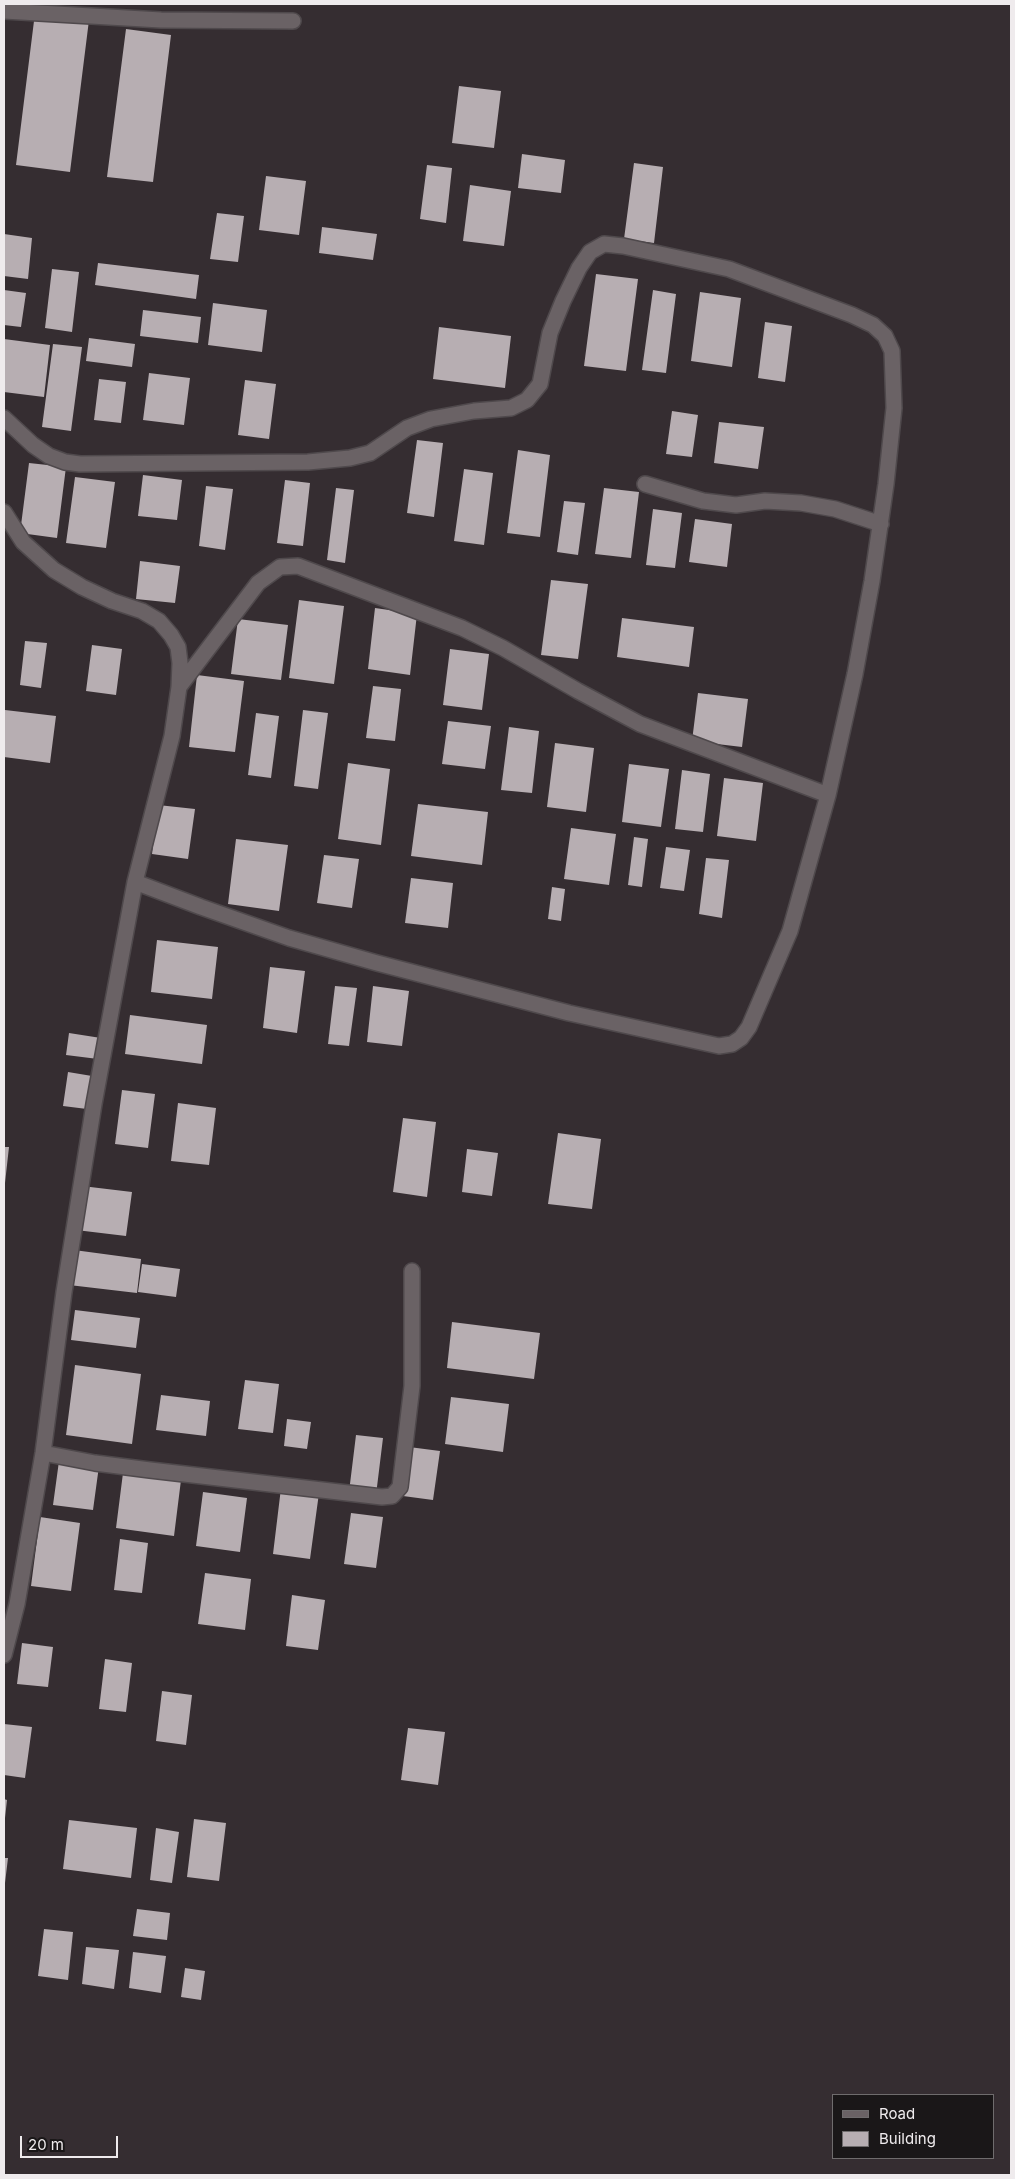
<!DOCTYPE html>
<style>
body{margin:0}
#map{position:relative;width:1015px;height:2179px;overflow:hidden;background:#352d31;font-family:Inter,sans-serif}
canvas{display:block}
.frame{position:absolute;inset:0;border:5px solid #efebed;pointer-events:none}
.legend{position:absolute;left:832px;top:2094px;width:162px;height:65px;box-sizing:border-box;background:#1a1718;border:1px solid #6f6c6d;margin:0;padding:6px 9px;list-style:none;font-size:15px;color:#efebed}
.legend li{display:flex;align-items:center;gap:10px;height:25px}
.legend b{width:25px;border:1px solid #6f6c6d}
.scale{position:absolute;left:20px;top:2136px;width:98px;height:22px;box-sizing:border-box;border:2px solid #efebed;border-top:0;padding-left:6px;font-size:15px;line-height:18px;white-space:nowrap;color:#efebed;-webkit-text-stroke:4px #1a1718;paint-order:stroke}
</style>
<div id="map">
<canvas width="1015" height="2179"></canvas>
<div class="frame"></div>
<ul class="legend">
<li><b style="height:6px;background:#6a6265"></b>Road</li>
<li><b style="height:14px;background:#b7aeb2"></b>Building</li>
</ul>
<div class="scale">20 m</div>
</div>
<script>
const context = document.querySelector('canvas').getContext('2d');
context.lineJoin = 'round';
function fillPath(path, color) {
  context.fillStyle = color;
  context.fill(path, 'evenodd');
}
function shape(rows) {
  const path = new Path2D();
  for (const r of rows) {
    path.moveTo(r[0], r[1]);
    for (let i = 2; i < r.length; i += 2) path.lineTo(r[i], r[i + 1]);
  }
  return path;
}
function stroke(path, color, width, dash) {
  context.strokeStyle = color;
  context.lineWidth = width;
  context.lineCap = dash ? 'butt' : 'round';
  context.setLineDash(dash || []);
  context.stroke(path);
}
fillPath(shape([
 [35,13,89,20,70,172,16,165],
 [126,29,171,35,153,182,107,177],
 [459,86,501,91,494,148,452,143],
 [522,154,565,160,561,193,518,188],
 [634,163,663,167,654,243,624,239],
 [427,165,452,168,446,223,420,219],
 [266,176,306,181,299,235,259,230],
 [470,185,511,191,504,246,463,241],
 [217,213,244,216,238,262,210,259],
 [322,227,377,234,373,260,319,253],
 [4,234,32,238,28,279,4,276],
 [98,263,199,275,196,299,95,285],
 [52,269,79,272,72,332,45,328],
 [596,274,638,279,626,371,584,366],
 [4,290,26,293,21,327,4,325],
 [653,290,676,294,666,373,642,370],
 [700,292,741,298,732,367,691,361],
 [213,303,267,310,262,352,208,345],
 [143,310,201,317,198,343,140,336],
 [765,322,792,326,785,382,758,378],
 [439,327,511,336,505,388,433,379],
 [89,338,135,344,132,367,86,361],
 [4,339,50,345,44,397,4,392],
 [53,344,82,347,71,431,42,427],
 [149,373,190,378,184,425,143,420],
 [99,379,126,382,121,423,94,420],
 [245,380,276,384,269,439,238,435],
 [672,411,698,415,692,457,666,454],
 [719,422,764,427,758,469,714,463],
 [417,440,443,443,434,517,407,513],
 [518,450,550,455,540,537,507,533],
 [29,463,66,467,57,538,20,533],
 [464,469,493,473,484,545,454,541],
 [143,475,182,480,177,520,138,516],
 [75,477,115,482,106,548,66,543],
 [285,480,310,483,303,546,277,543],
 [206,486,233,489,225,550,199,546],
 [336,488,354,490,345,563,327,560],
 [604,488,639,492,631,558,595,554],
 [564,501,585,503,578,555,557,552],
 [653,509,682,513,675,568,646,565],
 [695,519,732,524,727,567,689,562],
 [140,561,180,566,175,603,136,599],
 [551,580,588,584,578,659,541,655],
 [299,600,344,606,334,684,289,678],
 [375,608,417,614,410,675,368,669],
 [622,618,694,627,689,667,617,657],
 [238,619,288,625,281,680,231,674],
 [25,641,47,643,41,688,20,685],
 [92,645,122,649,116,695,86,691],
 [450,649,489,654,482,710,443,705],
 [197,675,244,681,235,752,189,747],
 [373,686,401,689,395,741,366,738],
 [698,693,748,699,742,747,692,741],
 [5,710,56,716,50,763,4,757],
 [303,710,328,713,318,789,294,786],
 [256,713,279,716,271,778,248,775],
 [448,721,491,726,485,769,442,764],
 [509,727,539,731,532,793,501,790],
 [555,743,594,748,586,812,547,807],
 [348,763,390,769,381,845,338,839],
 [629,764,669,769,661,827,622,822],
 [682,770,710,774,703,832,675,829],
 [724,778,763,783,756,841,717,836],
 [418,804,488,812,482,865,411,856],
 [158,805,195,809,188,859,152,854],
 [571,828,616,834,609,885,564,879],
 [634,837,648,839,642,887,628,885],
 [236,839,288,845,279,911,228,904],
 [666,847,690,850,684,891,660,888],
 [324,855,359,859,352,908,317,903],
 [706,858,729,860,722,918,699,914],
 [411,878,453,883,448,928,405,923],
 [552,887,565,889,561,921,548,919],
 [157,940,218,947,212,999,151,992],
 [270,967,305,971,297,1033,263,1028],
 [335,986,357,988,349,1046,328,1044],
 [373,986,409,991,402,1046,367,1042],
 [130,1015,207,1025,202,1064,125,1054],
 [69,1033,101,1038,98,1059,66,1055],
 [68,1072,92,1076,87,1109,63,1106],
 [122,1090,155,1094,148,1148,115,1144],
 [178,1103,216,1108,209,1165,171,1161],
 [403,1118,436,1122,427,1197,393,1192],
 [558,1133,601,1139,592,1209,548,1204],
 [4,1147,9,1147,5,1183,4,1183],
 [467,1149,498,1153,492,1196,462,1192],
 [82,1186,132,1192,126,1236,76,1230],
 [74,1250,141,1259,137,1293,69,1285],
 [142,1264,180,1269,176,1297,138,1292],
 [75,1310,140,1318,136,1348,71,1340],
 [452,1322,540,1333,534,1379,447,1368],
 [75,1365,141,1374,132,1444,66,1435],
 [245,1380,279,1384,273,1433,238,1429],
 [161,1395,210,1401,206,1436,156,1430],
 [451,1397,509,1404,503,1452,445,1444],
 [287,1419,311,1422,307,1449,284,1446],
 [356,1435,383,1438,376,1495,349,1492],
 [409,1447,440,1451,433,1500,403,1496],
 [59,1461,99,1466,93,1510,53,1505],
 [123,1473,181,1480,174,1536,116,1528],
 [281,1488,319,1493,310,1559,273,1554],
 [203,1492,247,1498,240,1552,196,1546],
 [351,1513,383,1517,376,1568,344,1564],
 [40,1517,80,1523,71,1591,31,1586],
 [120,1539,148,1543,142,1593,114,1590],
 [205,1573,251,1579,245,1630,198,1624],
 [292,1595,325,1600,318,1650,286,1646],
 [22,1643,53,1647,48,1687,17,1684],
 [105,1659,132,1663,126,1712,99,1709],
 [162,1691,192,1695,186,1745,156,1741],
 [4,1724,32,1727,25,1778,4,1775],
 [408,1728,445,1732,438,1785,401,1780],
 [4,1799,7,1800,5,1818,4,1818],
 [194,1819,226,1823,219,1881,187,1877],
 [69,1820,137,1828,131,1878,63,1869],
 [156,1828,179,1832,172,1883,150,1880],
 [4,1858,8,1858,5,1883,4,1883],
 [137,1909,170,1913,167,1940,133,1936],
 [44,1929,73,1932,68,1980,38,1976],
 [86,1947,119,1950,114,1989,82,1984],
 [133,1952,166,1956,161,1993,129,1988],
 [185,1968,205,1971,201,2000,181,1997]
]), '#b7aeb2');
const lane = shape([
 [4,11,161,20,293,21]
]);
const street = shape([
 [4,418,33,445,49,456,65,462,80,464,308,462,350,458,370,453,407,428,431,419,474,411,511,408,527,400,540,384,550,333,563,301,579,268,590,252,604,244,623,246,729,269,852,315,873,325,885,336,892,351,894,408,886,484,872,581,855,674,828,795,790,931,749,1027,741,1038,732,1044,719,1046,569,1013,377,963,289,938,201,907,135,882],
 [645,484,703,501,736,505,765,501,801,503,835,509,881,524],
 [4,512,23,542,54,570,82,587,112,601,142,611,159,621,171,635,178,647,180,663,179,687,172,736,135,882,94,1104,64,1292,43,1453,17,1604,4,1655],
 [179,687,258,583,280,567,298,566,462,628,503,648,578,691,640,724,828,795],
 [43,1453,95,1463,150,1470,382,1497,392,1496,400,1487,412,1386,412,1271]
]);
stroke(lane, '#4f494c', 18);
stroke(street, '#4f494c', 18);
stroke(lane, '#6a6265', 15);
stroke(street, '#6a6265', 15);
</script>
